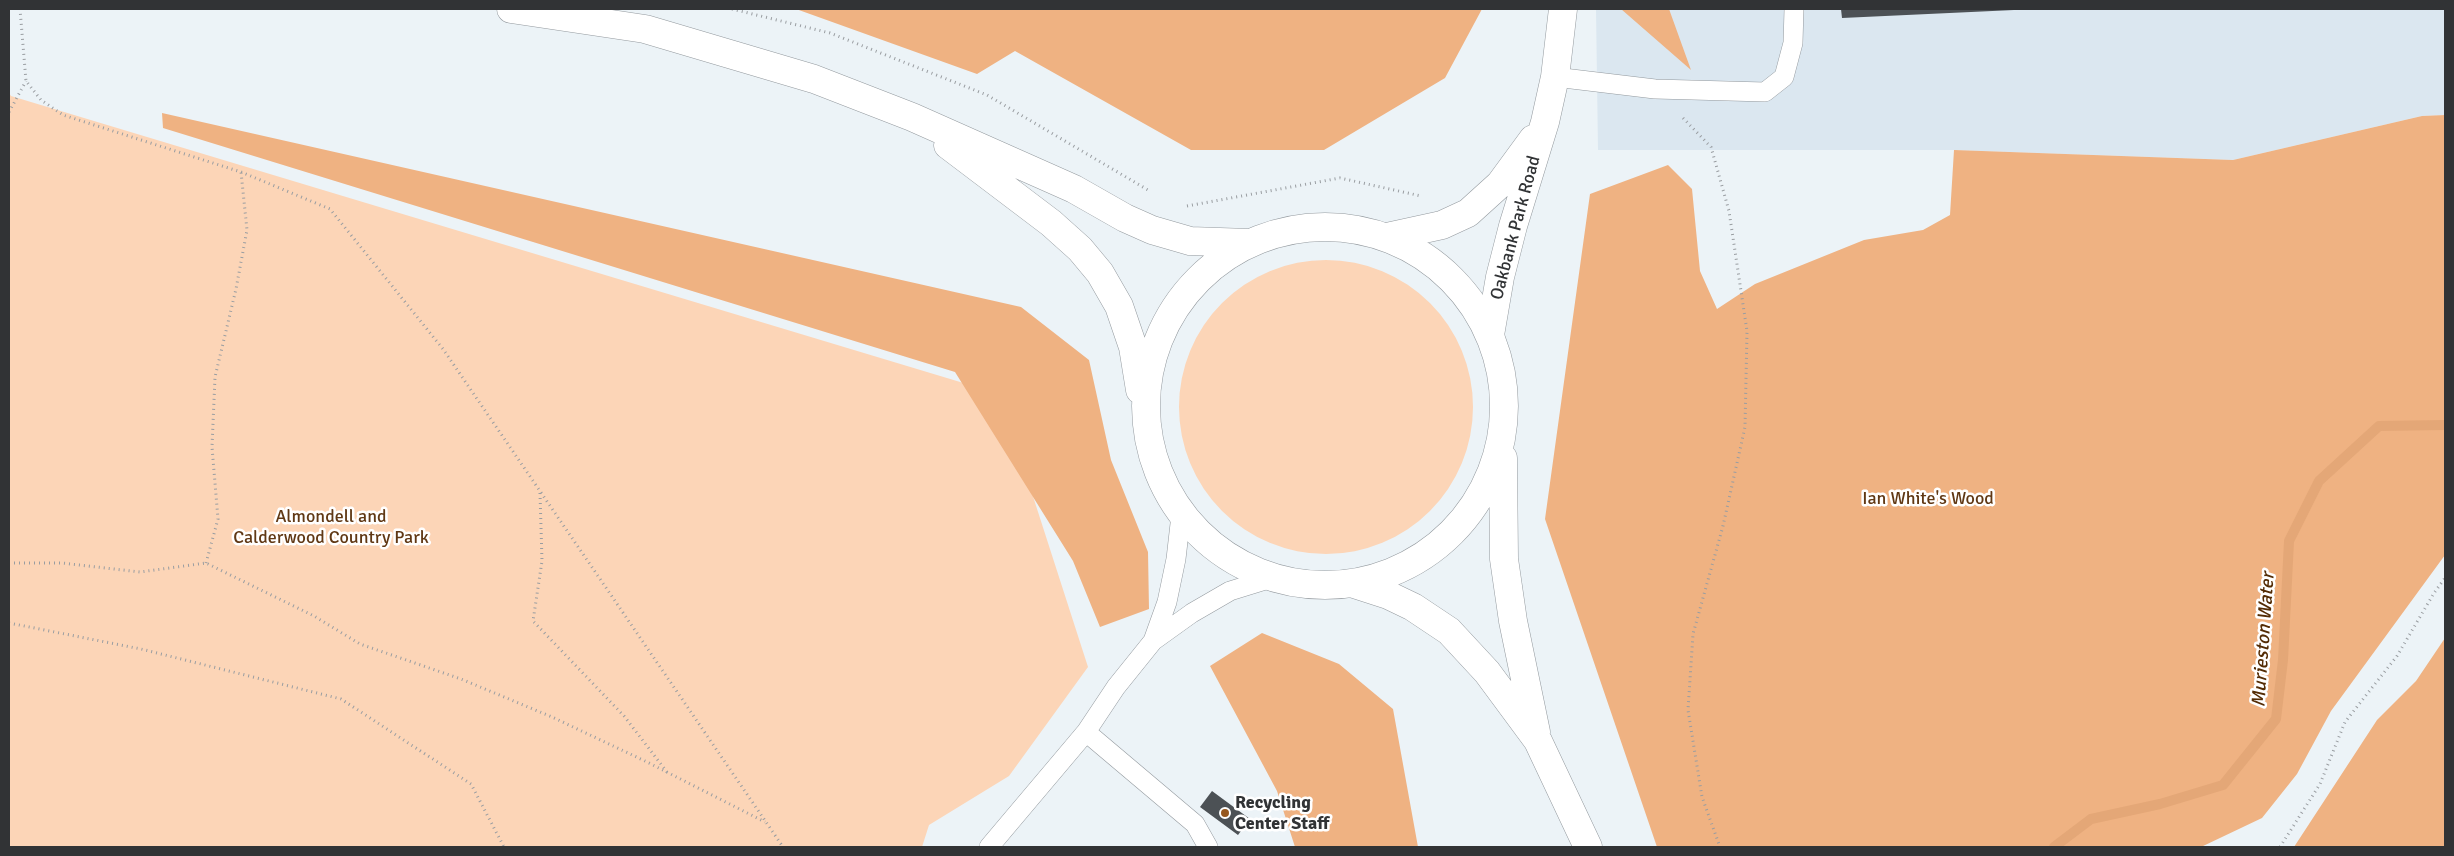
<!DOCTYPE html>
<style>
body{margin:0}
#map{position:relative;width:2454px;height:856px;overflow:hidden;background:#ecf3f7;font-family:Signika,sans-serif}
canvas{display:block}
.frame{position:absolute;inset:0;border:10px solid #313335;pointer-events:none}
</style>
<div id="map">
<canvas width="2454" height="856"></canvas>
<div class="frame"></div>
</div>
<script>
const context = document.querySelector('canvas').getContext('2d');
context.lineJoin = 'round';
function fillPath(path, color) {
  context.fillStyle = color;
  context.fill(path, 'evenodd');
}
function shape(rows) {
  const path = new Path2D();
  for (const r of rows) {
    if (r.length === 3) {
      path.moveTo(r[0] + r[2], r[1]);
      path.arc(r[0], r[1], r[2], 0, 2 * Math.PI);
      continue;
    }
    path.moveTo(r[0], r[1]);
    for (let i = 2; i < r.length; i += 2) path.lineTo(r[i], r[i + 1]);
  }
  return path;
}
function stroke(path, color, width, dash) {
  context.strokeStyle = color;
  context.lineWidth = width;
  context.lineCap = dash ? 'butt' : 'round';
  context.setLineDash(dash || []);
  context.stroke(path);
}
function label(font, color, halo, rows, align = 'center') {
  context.font = font + ' Signika,sans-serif';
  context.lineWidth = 5;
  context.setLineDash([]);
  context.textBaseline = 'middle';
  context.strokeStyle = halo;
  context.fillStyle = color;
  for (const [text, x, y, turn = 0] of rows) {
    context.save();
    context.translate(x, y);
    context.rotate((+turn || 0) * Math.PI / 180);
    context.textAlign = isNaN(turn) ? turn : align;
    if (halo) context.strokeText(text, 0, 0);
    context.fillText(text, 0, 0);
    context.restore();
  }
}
fillPath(shape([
 [1596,9,2445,9,2445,115,2422,116,2233,160,1954,150,1598,150]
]), '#dbe7f0');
fillPath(shape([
 [9,93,11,96,1000,394,1088,667,1009,776,929,825,922,847,9,847],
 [1326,407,147]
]), '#fcd5b7');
fillPath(shape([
 [796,9,1482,9,1445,78,1324,150,1191,150,1015,51,977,74],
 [1621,9,1669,9,1691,70],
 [162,113,1021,307,1089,360,1111,460,1148,552,1149,609,1100,627,1073,561,955,372,163,128],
 [2445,115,2445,555,2331,711,2297,774,2262,818,2201,847,1657,847,1545,519,1590,194,1668,165,1692,189,1700,271,1717,309,1755,284,1864,240,1923,230,1950,215,1954,150,2233,160,2422,116],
 [1262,633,1339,664,1393,709,1418,847,1295,847,1277,791,1210,666],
 [2445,638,2445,847,2294,847,2377,720,2416,681]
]), '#efb282');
stroke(shape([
 [2054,847,2091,819,2160,804,2223,785,2276,719,2283,660,2289,541,2319,481,2379,426,2445,425]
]), '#e4a777', 10);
fillPath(shape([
 [1841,9,2014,9,2014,10,1842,18],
 [1212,791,1250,819,1238,835,1200,807]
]), '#4c5155');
const lane = shape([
 [1555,77,1655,89,1765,92,1784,77,1793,43,1794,9],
 [1153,641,1167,602,1176,559,1181,515],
 [1086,732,1195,824,1208,847],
 [989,847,1086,732,1116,687,1153,641,1192,613,1230,591,1272,578]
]);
const street = shape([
 [1387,237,1442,225,1468,213,1500,184,1533,139],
 [1490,335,1500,277,1513,226,1545,122,1555,77,1563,9]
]);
const primary = shape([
 [511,9,645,29,814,79,912,117,1074,189,1125,218,1152,230,1190,241,1249,243],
 [948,145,1051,223,1080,249,1100,273,1119,306,1133,347,1140,390],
 [1325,406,179],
 [1503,458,1504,559,1513,621,1536,732],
 [1354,584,1388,595,1413,607,1449,631,1487,672,1538,741,1588,847]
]);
stroke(lane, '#93999e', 20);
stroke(street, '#93999e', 29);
stroke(primary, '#93999e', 29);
stroke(shape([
 [20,9,26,81,41,100,63,115,241,172,330,209,443,349,783,847],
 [732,9,830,33,987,95,1148,190],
 [9,112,26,81],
 [1683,118,1711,147,1729,211,1747,331,1745,427,1723,526,1693,634,1688,710,1702,797,1720,847],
 [1187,206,1340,178,1421,196],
 [540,493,542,561,533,621,624,716,667,772],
 [9,563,62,563,140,572,206,563,314,616,360,644,461,679,552,717,647,762,765,822],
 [206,563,218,519,212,447,215,377,236,289,247,230,241,172],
 [9,623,141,649,341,699,471,784,504,847],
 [2280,847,2320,784,2345,722,2397,656,2434,593,2445,578]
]), '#999da1', 3, [1, 4]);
stroke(lane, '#fff', 19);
stroke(street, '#fff', 28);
stroke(primary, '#fff', 28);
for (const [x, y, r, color] of [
 [1225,813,5,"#96571d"]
]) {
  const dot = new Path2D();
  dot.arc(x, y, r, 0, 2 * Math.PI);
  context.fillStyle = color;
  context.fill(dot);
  stroke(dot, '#fff', 2);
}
label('18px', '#313335', '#fff', [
 ["Oakbank Park Road",1516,228,-75]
]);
label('18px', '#603814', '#fff', [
 ["Ian White's Wood",1928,499],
 ["Almondell and",331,517],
 ["Calderwood Country Park",331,538]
]);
label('bold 18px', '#313335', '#fff', [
 ["Recycling",1235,803],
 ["Center Staff",1235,824]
], 'left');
label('italic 19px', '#542c05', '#fff', [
 ["Murieston Water",2264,640,-86]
]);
</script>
